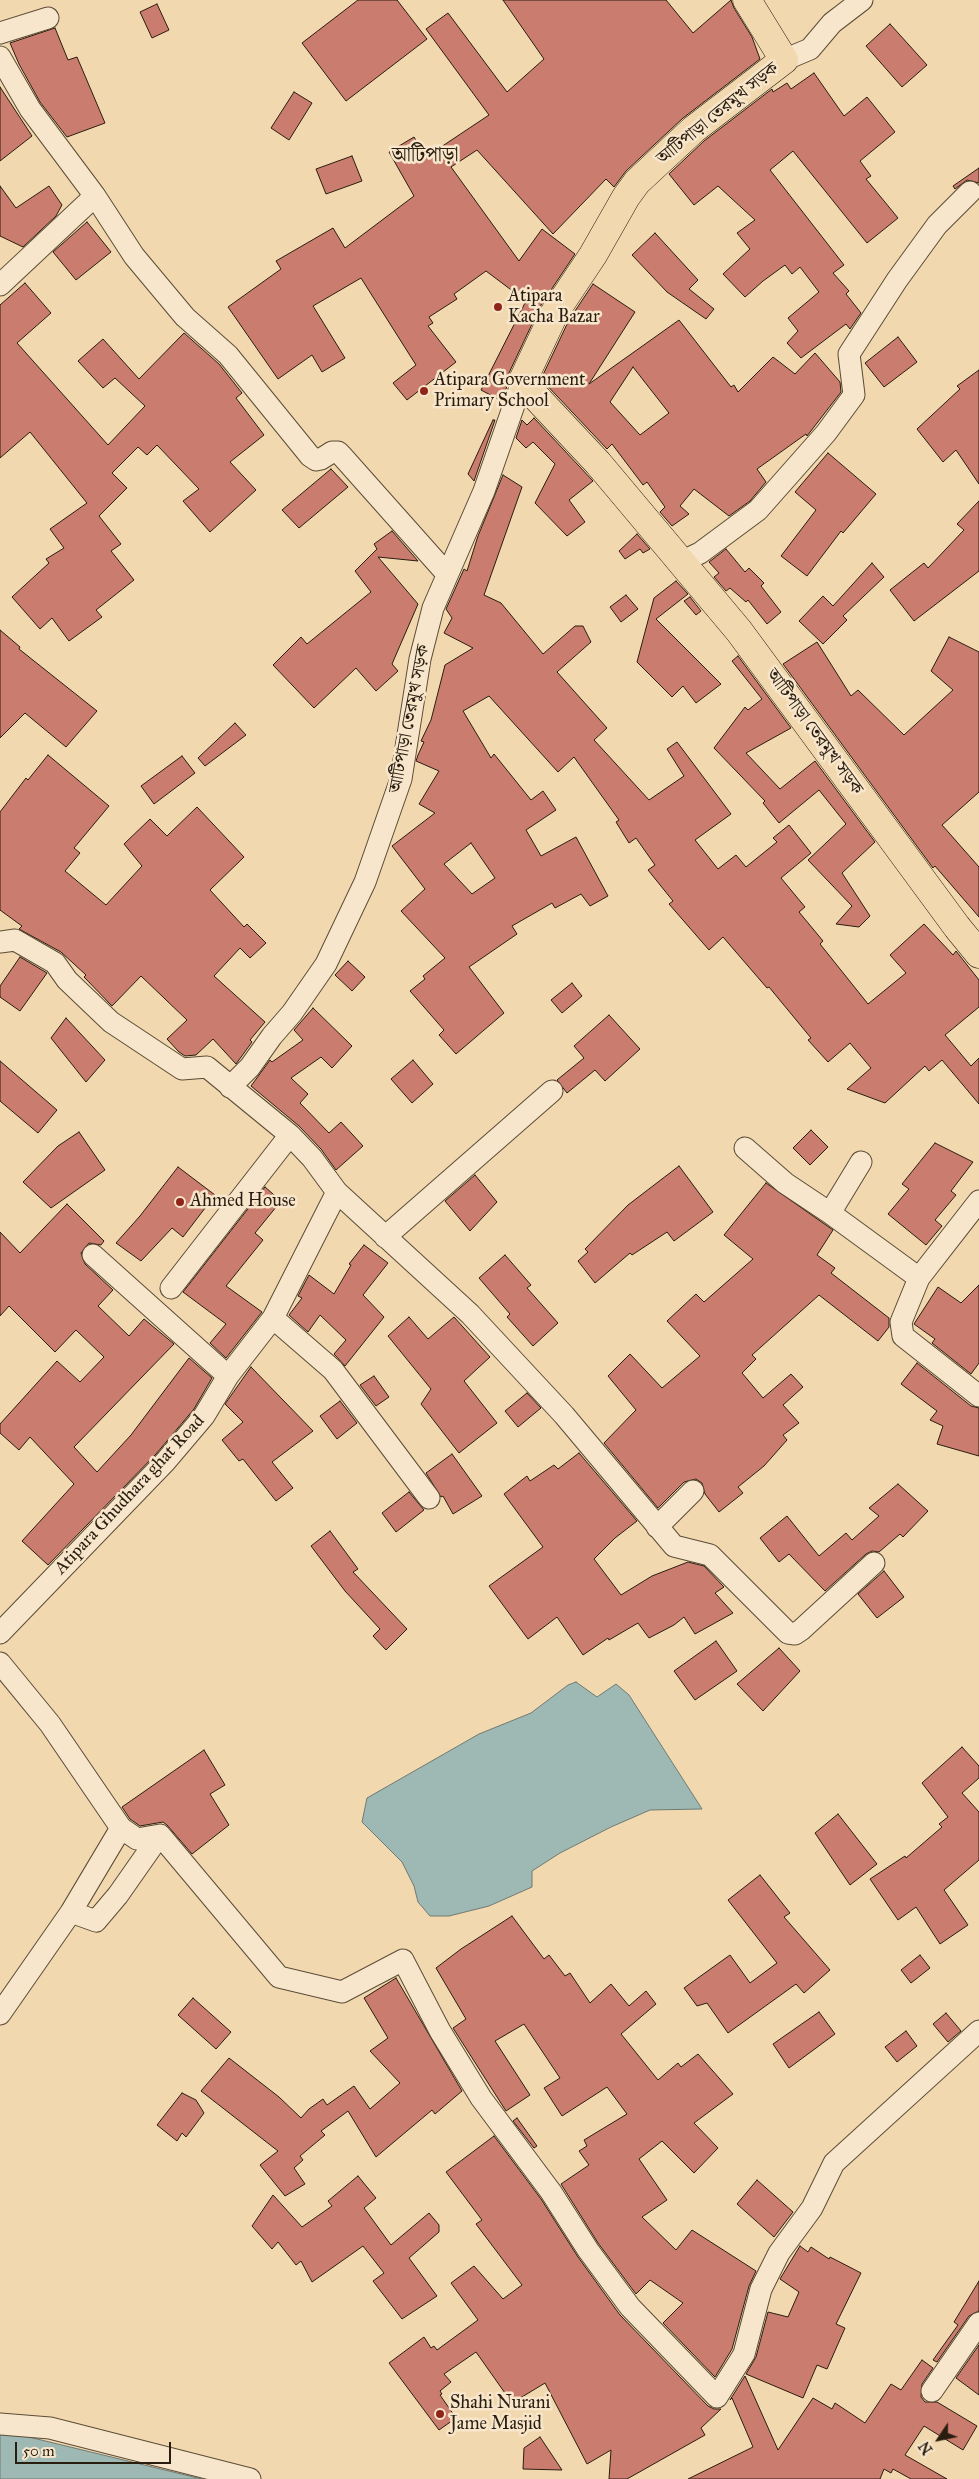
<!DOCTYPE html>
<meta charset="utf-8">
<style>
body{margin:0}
#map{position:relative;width:979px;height:2479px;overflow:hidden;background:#f2d8af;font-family:"IM FELL Great Primer",serif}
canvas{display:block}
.north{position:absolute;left:914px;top:2414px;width:50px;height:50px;-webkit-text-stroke:4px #f7e6cb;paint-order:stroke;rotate:236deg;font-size:14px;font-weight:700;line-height:20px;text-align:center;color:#291d0f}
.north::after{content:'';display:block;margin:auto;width:18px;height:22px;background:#291d0f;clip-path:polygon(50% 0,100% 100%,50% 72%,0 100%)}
.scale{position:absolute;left:15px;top:2442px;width:156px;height:22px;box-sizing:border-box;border:2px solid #291d0f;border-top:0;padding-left:6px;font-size:15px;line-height:18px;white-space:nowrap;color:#291d0f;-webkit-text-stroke:4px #f7e6cb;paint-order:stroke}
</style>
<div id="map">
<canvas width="979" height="2479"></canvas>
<div class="north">N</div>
<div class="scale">50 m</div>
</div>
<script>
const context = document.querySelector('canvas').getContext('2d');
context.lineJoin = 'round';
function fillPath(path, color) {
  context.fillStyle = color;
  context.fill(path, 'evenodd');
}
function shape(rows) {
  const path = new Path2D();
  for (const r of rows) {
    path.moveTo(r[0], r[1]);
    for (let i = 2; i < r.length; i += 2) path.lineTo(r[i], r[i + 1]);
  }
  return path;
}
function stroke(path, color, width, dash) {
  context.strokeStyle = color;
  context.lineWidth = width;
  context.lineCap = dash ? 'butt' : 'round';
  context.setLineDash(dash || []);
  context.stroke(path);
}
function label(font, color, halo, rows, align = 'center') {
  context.font = font + ' "IM FELL Great Primer","Noto Serif Bengali",serif';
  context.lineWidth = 5;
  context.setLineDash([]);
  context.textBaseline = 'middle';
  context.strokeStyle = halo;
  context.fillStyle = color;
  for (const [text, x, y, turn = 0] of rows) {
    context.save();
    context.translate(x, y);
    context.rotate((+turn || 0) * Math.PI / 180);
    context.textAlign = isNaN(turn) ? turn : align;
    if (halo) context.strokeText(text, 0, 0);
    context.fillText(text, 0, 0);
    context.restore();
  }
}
const water = shape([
 [576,1682,597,1697,616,1684,629,1695,702,1809,650,1810,611,1827,560,1853,532,1871,532,1887,489,1906,449,1916,430,1916,418,1902,414,1886,402,1862,362,1822,367,1798,479,1734,531,1713,568,1685,576,1682],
 [0,2430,202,2479,0,2479,0,2430]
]);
fillPath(water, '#9eb8b4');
stroke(water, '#6f7a72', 1);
const building = shape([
 [358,0,397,0,427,39,346,101,302,43,358,0],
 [503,0,666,0,693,33,731,0,734,8,752,37,760,59,683,118,626,171,614,187,606,179,553,234,477,150,451,167,519,261,542,229,575,254,541,305,508,375,507,386,502,401,481,390,526,301,486,271,454,294,457,299,429,317,433,323,428,326,456,362,407,400,393,383,416,365,361,278,313,306,345,358,322,372,312,355,278,379,228,307,281,269,276,261,333,228,345,248,414,196,389,152,414,137,426,157,489,115,426,29,448,13,507,92,544,59,503,0],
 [157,4,169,30,152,38,140,12,157,4],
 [890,24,927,65,902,87,866,46,890,24],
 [55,28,68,60,77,57,105,123,67,137,40,102,19,64,10,43,55,28],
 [814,73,844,116,867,97,895,132,860,161,871,176,866,179,898,218,867,243,793,151,770,170,844,265,833,273,849,291,846,294,861,313,850,329,846,324,801,358,787,343,798,331,788,318,819,292,800,267,792,274,785,265,763,281,745,297,723,274,750,249,737,233,755,220,718,186,694,205,669,174,704,141,772,89,773,92,787,83,791,89,814,73],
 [0,87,32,136,0,161,0,87],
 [294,92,312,103,289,140,271,128,294,92],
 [352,156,362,181,326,194,316,169,352,156],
 [979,168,979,183,967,180,955,189,953,186,979,168],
 [0,186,16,208,49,186,62,205,56,216,23,247,0,236,0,186],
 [87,222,111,252,76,280,53,252,87,222],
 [655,233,698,280,689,289,714,309,706,319,667,292,632,255,655,233],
 [25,283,51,313,17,343,108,445,145,406,115,378,103,388,78,361,103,339,139,379,184,333,219,364,242,393,236,398,264,435,230,462,256,490,210,532,183,501,199,489,157,445,147,455,138,447,112,473,127,488,99,516,121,544,111,551,134,580,96,610,102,617,69,641,52,618,40,629,12,597,49,563,46,559,64,548,50,529,87,503,30,432,0,458,0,305,25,283],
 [593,284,635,312,589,384,679,320,731,387,734,385,738,392,773,357,795,374,815,353,840,382,841,392,807,436,806,434,757,469,766,482,750,501,729,516,694,489,680,506,689,514,672,526,660,512,665,507,647,482,643,485,612,444,607,449,541,379,569,320,593,284],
 [633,367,669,413,640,435,610,402,633,367],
 [898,337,917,362,884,387,865,363,898,337],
 [979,370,979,484,956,450,943,462,917,429,960,389,957,386,979,370],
 [534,418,593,481,569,500,585,522,567,536,535,503,555,464,533,442,526,448,516,438,522,420,527,425,534,418],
 [493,420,495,420,474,481,468,474,493,420],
 [828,453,876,494,843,533,841,531,807,576,781,556,816,510,795,492,828,453],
 [331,469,348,487,299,528,282,510,331,469],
 [503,475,522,487,484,595,501,603,543,654,575,626,583,626,591,642,557,672,607,728,594,740,649,800,684,776,667,749,677,742,731,814,695,840,718,869,736,855,746,867,777,842,773,838,789,825,811,853,781,878,805,907,799,912,823,941,820,944,868,1004,906,973,890,955,924,924,953,955,956,951,979,980,979,1007,945,1035,971,1066,979,1058,979,1104,942,1060,929,1071,925,1066,885,1103,847,1089,871,1068,850,1043,828,1062,808,1040,811,1038,769,987,767,988,723,937,709,950,669,904,673,901,648,870,655,865,636,838,629,843,616,822,619,820,574,757,558,772,489,696,463,711,491,758,494,754,531,800,543,791,556,810,526,830,541,856,576,837,608,896,590,906,581,894,555,908,552,903,512,926,517,934,469,967,504,1013,456,1054,439,1035,444,1030,410,991,425,979,423,976,445,958,401,911,425,889,392,846,435,813,419,804,439,771,416,761,418,755,424,742,421,741,431,720,445,665,473,648,444,633,452,618,446,609,464,569,467,571,478,536,503,475],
 [471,843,495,878,472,894,444,864,471,843],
 [979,501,979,571,914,621,890,590,924,563,928,568,964,530,957,524,979,501],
 [392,531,418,561,378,557,418,604,392,664,398,671,376,691,356,668,314,708,273,665,301,637,307,644,371,592,355,571,377,549,374,544,392,531],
 [637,534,650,549,643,553,640,549,625,559,619,551,637,534],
 [726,549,745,572,749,568,764,583,761,586,781,612,767,624,748,600,746,602,730,588,726,591,714,577,719,573,709,562,726,549],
 [872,563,884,577,843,616,847,620,823,644,799,621,823,596,833,606,872,563],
 [676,581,688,594,656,619,721,684,696,703,683,686,672,697,637,662,654,598,676,581],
 [626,595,638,609,621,622,610,607,626,595],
 [690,597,701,611,696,615,684,601,690,597],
 [0,630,20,647,19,649,97,711,66,747,25,713,0,738,0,630],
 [949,637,979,652,979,792,942,825,979,867,979,917,935,866,933,868,783,664,817,642,851,696,858,690,904,735,953,690,931,671,949,637],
 [738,656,791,728,746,753,780,789,815,761,875,842,842,873,870,916,859,927,836,924,852,906,808,860,846,824,819,790,779,823,763,803,765,801,714,748,745,707,748,710,762,699,732,661,738,656],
 [235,723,246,735,205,766,198,758,235,723],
 [48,755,109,806,74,848,80,853,65,871,106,905,142,866,124,844,150,819,167,836,197,807,244,857,210,890,244,927,247,924,266,943,250,958,240,948,214,976,265,1022,250,1040,252,1042,236,1064,213,1039,196,1055,185,1056,179,1052,167,1039,187,1020,141,976,112,1006,84,977,86,975,61,952,19,929,22,926,0,910,0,812,26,778,28,780,48,755],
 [182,756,195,773,154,804,141,786,182,756],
 [20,957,47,973,20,1011,0,997,0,986,20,957],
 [348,961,365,977,352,991,335,975,348,961],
 [572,983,582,996,562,1013,551,1000,572,983],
 [313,1008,352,1046,332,1068,321,1057,291,1078,308,1094,300,1103,329,1133,341,1122,363,1146,336,1170,321,1149,299,1126,251,1086,270,1060,272,1062,303,1040,294,1030,313,1008],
 [609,1015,640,1049,605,1081,595,1070,567,1093,557,1080,584,1058,574,1046,609,1015],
 [66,1018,105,1060,86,1082,51,1038,66,1018],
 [413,1060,433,1084,412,1103,391,1079,413,1060],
 [0,1061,57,1110,38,1133,0,1101,0,1061],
 [811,1130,828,1147,810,1165,793,1148,811,1130],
 [79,1132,105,1170,51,1208,23,1182,58,1146,79,1132],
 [935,1143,973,1162,951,1191,956,1195,935,1220,942,1226,926,1245,888,1214,909,1189,902,1184,935,1143],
 [679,1166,713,1212,674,1241,667,1232,632,1255,630,1253,595,1283,578,1261,588,1252,585,1249,628,1205,679,1166],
 [178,1167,215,1195,183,1237,172,1228,141,1261,116,1243,140,1216,178,1167],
 [475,1175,497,1202,470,1231,445,1201,475,1175],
 [766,1183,833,1230,817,1255,835,1268,831,1273,889,1318,889,1327,878,1341,819,1295,752,1355,756,1359,742,1373,763,1398,791,1374,803,1387,783,1405,799,1423,783,1435,787,1440,764,1466,738,1487,743,1493,719,1512,705,1494,702,1483,696,1479,684,1482,658,1508,604,1443,636,1410,608,1376,630,1354,662,1388,700,1356,667,1321,696,1294,704,1302,753,1259,724,1235,766,1183],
 [265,1187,281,1201,255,1233,263,1240,226,1286,262,1312,226,1358,210,1343,226,1324,183,1292,265,1187],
 [67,1204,104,1241,101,1245,89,1243,81,1253,85,1264,113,1290,98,1306,129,1336,144,1319,174,1344,74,1447,97,1472,131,1435,189,1358,212,1378,194,1409,156,1454,48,1565,22,1541,74,1484,30,1437,19,1450,0,1433,0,1424,57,1361,80,1382,104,1357,76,1330,55,1352,9,1306,0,1316,0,1232,20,1253,67,1204],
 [364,1245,388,1263,363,1295,384,1317,345,1366,334,1354,346,1340,320,1315,308,1332,289,1315,302,1298,298,1296,309,1275,334,1294,351,1265,349,1264,364,1245],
 [505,1255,531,1285,527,1288,558,1323,533,1346,507,1317,510,1314,479,1278,505,1255],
 [979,1285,979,1363,971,1374,932,1343,935,1339,914,1324,938,1287,961,1303,979,1285],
 [409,1317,428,1339,454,1317,490,1357,464,1381,497,1423,459,1453,421,1404,431,1389,388,1336,409,1317],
 [917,1363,971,1406,979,1408,979,1456,937,1444,943,1426,930,1420,937,1411,901,1384,917,1363],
 [251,1367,313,1431,272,1462,293,1488,276,1501,243,1459,239,1461,222,1440,243,1422,225,1404,251,1367],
 [374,1376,389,1397,376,1406,360,1385,374,1376],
 [527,1393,541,1408,518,1427,505,1411,527,1393],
 [340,1401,357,1423,337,1439,320,1416,340,1401],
 [579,1453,637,1521,615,1538,594,1559,621,1595,652,1576,688,1562,704,1566,724,1587,715,1593,733,1613,695,1634,684,1617,674,1625,649,1638,638,1623,609,1640,608,1638,583,1655,557,1617,528,1639,489,1586,543,1547,504,1494,527,1476,530,1481,554,1465,558,1469,579,1453],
 [452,1454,482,1496,453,1514,443,1496,441,1497,426,1473,452,1454],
 [898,1484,928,1511,903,1537,900,1534,879,1552,872,1551,866,1554,825,1591,789,1554,779,1562,760,1538,787,1516,819,1556,846,1533,852,1540,879,1516,869,1508,898,1484],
 [409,1492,424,1510,396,1532,382,1513,409,1492],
 [330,1531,358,1569,353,1572,407,1629,386,1650,373,1636,380,1629,345,1591,311,1546,330,1531],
 [884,1571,904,1597,877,1618,858,1594,884,1571],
 [716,1641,737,1671,695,1700,674,1671,716,1641],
 [779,1648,800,1671,763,1711,737,1684,779,1648],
 [962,1747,979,1766,979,1778,962,1793,979,1812,979,1860,944,1890,968,1925,940,1944,916,1907,898,1920,870,1879,905,1856,906,1858,942,1827,939,1824,948,1817,922,1783,962,1747],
 [204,1750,225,1785,210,1794,229,1825,192,1854,167,1825,163,1822,140,1826,130,1819,122,1807,204,1750],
 [838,1814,877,1864,850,1885,815,1833,838,1814],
 [760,1875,790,1913,784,1917,830,1970,804,1993,796,1984,728,2033,707,2003,697,2006,684,1988,730,1955,750,1983,777,1963,728,1900,760,1875],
 [512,1916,544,1959,549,1955,565,1976,570,1973,590,2003,611,1984,629,2006,646,1991,656,2004,621,2034,658,2080,678,2063,681,2067,698,2054,733,2094,694,2123,718,2148,694,2173,662,2141,639,2159,667,2200,642,2217,676,2250,692,2230,756,2271,749,2286,732,2349,715,2377,663,2323,683,2303,650,2280,636,2294,598,2243,561,2184,589,2165,579,2151,587,2146,584,2140,627,2114,607,2087,562,2116,544,2088,560,2078,524,2024,495,2041,530,2095,506,2111,453,2028,466,2019,436,1968,461,1949,512,1916],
 [920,1955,930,1968,911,1983,901,1970,920,1955],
 [396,1978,462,2091,435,2114,432,2110,376,2157,348,2111,321,2131,325,2135,300,2156,303,2160,294,2168,305,2184,285,2196,260,2165,278,2151,201,2091,229,2058,279,2097,301,2118,309,2109,323,2099,327,2105,354,2086,370,2109,400,2083,370,2051,388,2038,364,1998,396,1978],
 [193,1998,231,2032,216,2049,178,2015,193,1998],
 [819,2012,835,2034,789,2068,773,2044,819,2012],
 [946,2013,961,2031,948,2042,933,2024,946,2013],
 [906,2031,917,2046,897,2062,885,2047,906,2031],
 [182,2093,196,2100,204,2113,186,2137,182,2133,177,2141,157,2125,182,2093],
 [517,2118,537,2146,534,2148,513,2121,517,2118],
 [494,2136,541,2199,578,2257,620,2315,708,2406,714,2409,721,2409,701,2428,705,2435,627,2479,609,2479,611,2450,587,2464,545,2383,512,2403,476,2352,444,2374,451,2382,440,2391,442,2394,440,2395,456,2418,439,2430,389,2363,424,2337,431,2348,434,2346,437,2350,478,2320,451,2283,474,2266,503,2299,522,2285,476,2224,482,2220,446,2172,494,2136],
 [358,2176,376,2198,364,2208,391,2245,429,2213,439,2225,439,2232,409,2258,437,2296,402,2319,373,2281,384,2273,363,2246,312,2282,301,2261,296,2265,278,2242,272,2249,252,2226,273,2195,302,2227,332,2206,328,2201,358,2176],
 [757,2180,793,2212,774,2237,737,2204,757,2180],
 [800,2246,808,2252,811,2247,829,2259,830,2257,861,2273,836,2324,845,2328,827,2369,817,2365,803,2398,746,2374,756,2357,768,2312,788,2317,799,2292,780,2279,800,2246],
 [979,2281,979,2311,969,2316,937,2362,933,2360,958,2325,954,2322,979,2281],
 [979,2345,979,2395,956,2378,979,2345],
 [922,2360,933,2368,922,2384,921,2397,925,2402,937,2402,977,2426,963,2450,924,2426,905,2455,947,2479,911,2479,893,2469,891,2473,884,2469,880,2479,688,2479,753,2447,732,2398,730,2400,745,2376,778,2450,813,2398,832,2409,835,2403,865,2423,891,2384,901,2390,922,2360],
 [540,2437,562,2470,523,2469,524,2448,540,2437]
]);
fillPath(building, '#ca7d6e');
stroke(building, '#291d0f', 1);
const minor = shape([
 [0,33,48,18],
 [0,57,30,109,95,196,134,256,185,317,228,355,310,456,316,460,321,459,332,452,338,452,342,456,447,574],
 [784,60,810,49,832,23,862,0],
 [0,285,95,196],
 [681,562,700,553,758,510,826,433,854,395,849,354,897,280,937,225,970,192],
 [0,942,15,940,55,963,67,980,111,1022,182,1069,207,1067,290,1135,312,1158,337,1192,470,1314,564,1415,674,1546,710,1555,788,1633,795,1634,801,1630,874,1563],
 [230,1087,250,1067,272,1036,292,1013,326,964,365,882,401,779,420,659,433,608,484,491,522,382],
 [745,1148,785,1183,830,1213,919,1278,901,1322,903,1336,979,1396],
 [830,1213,861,1162],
 [385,1237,552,1091],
 [93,1255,228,1376],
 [919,1278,979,1201],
 [171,1288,290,1135],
 [273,1318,333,1370,429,1498],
 [657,1527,693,1491],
 [0,1633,165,1462,204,1416,228,1376,273,1318,337,1192],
 [0,1663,50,1724,121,1828,71,1912],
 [121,1828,137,1839,160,1835],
 [160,1835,279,1977,342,1992,403,1960,440,2031,481,2098,551,2192,588,2250,630,2307,717,2397,744,2354,761,2289,779,2253,812,2208,834,2163,979,2031],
 [0,2014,71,1912,96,1921,118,1895,160,1835],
 [932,2391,979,2323],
 [0,2424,50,2428,250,2479]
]);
const major = shape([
 [747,0,784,60,694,129,637,182,626,197,593,255,555,312,522,382,598,463,739,631,957,927,979,954]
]);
stroke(minor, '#5b4c37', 23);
stroke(major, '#291d0f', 29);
stroke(minor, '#f7e6cb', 21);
stroke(major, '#f2d8af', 28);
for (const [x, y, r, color] of [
 [498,307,5,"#8f2418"],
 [424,391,5,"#8f2418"],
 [180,1202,5,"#8f2418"],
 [440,2414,5,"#8f2418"]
]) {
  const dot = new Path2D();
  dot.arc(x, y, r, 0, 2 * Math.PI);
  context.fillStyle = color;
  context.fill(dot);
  stroke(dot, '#f7e6cb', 2);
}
label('18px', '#291d0f', '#f7e6cb', [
 ["আটিপাড়া তেরমুখ সড়ক",718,114,-39],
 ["আটিপাড়া তেরমুখ সড়ক",410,719,-79],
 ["আটিপাড়া তেরমুখ সড়ক",814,732,54],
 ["Atipara Ghudhara ghat Road",130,1495,-47]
]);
label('18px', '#291d0f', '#f7e6cb', [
 ["Atipara",508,297],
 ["Kacha Bazar",508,318],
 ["Atipara Government",434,381],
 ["Primary School",434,402],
 ["Ahmed House",190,1202],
 ["Shahi Nurani",450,2404],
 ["Jame Masjid",450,2425]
], 'left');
label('20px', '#291d0f', '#f7e6cb', [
 ["আটিপাড়া",425,156]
]);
</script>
